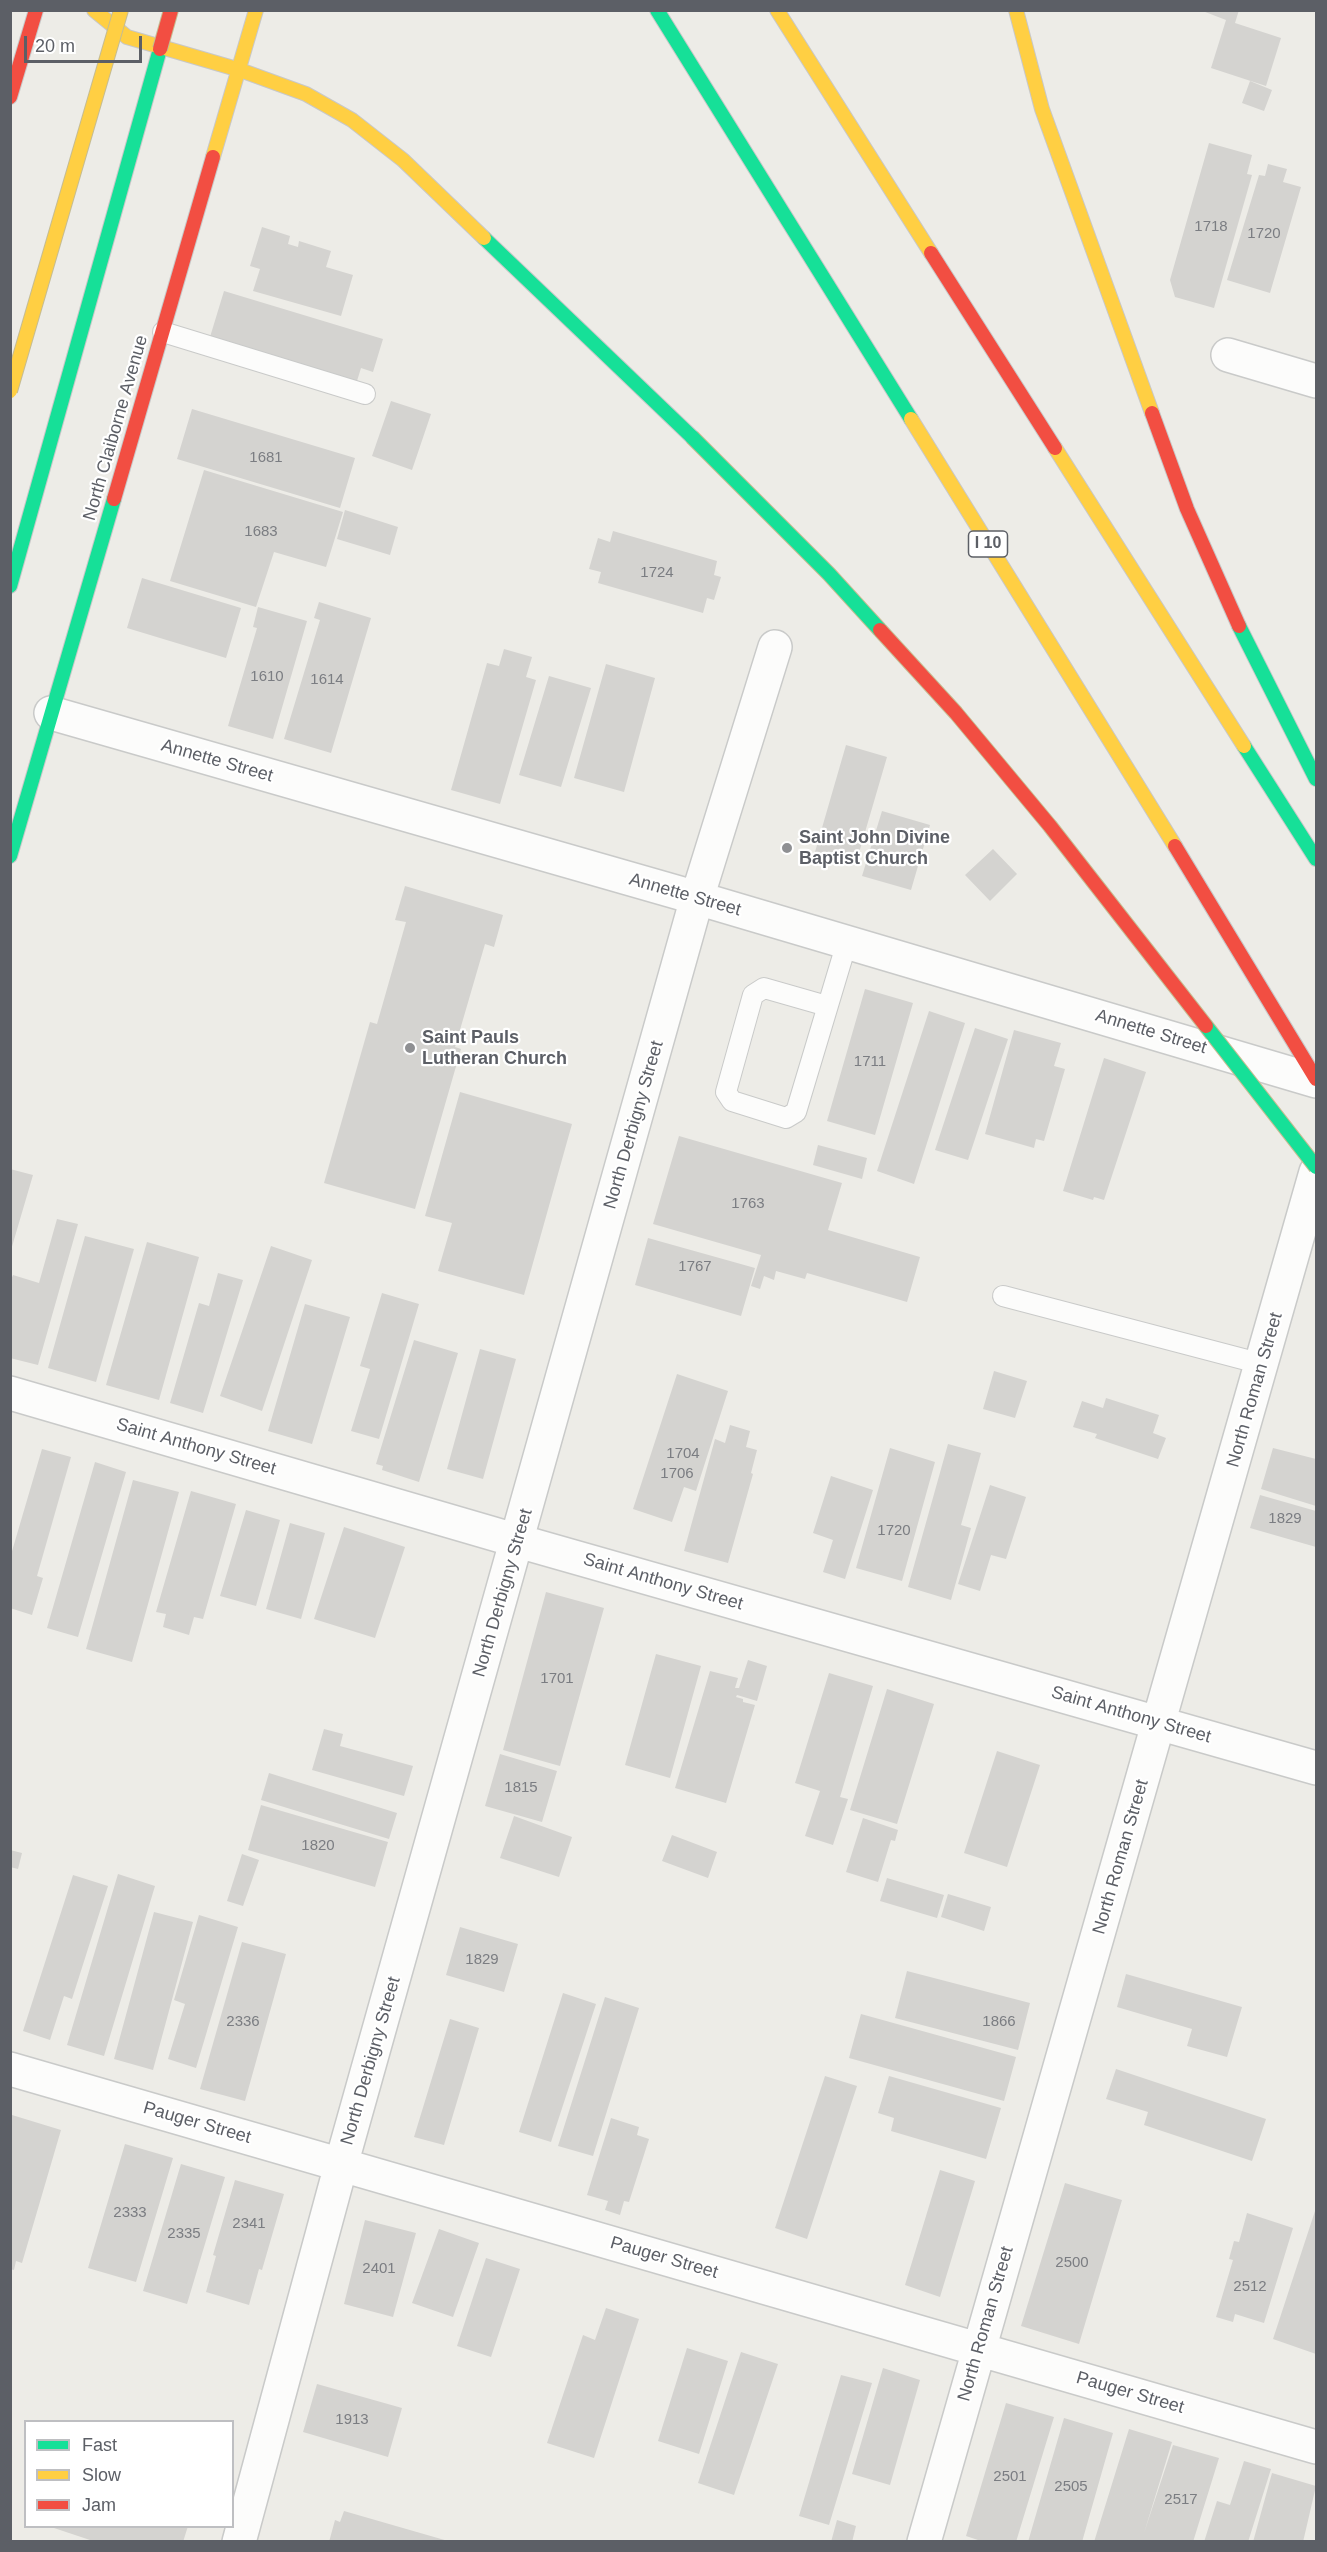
<!DOCTYPE html>
<style>
body{margin:0}
#map{position:relative;width:1327px;height:2552px;overflow:hidden;background:#edece7;font-family:Helvetica,sans-serif}
canvas{display:block}
.frame{position:absolute;inset:0;border:12px solid #5c5f66;pointer-events:none}
.legend{position:absolute;left:24px;top:2420px;width:210px;height:108px;box-sizing:border-box;background:#fff;border:2px solid #bebfc2;margin:0;padding:8px 10px;list-style:none;font-size:18px;color:#5c5f66}
.legend li{display:flex;align-items:center;gap:12px;height:30px}
.legend b{width:30px;border:2px solid #bebfc2}
.scale{position:absolute;left:24px;top:36px;width:118px;height:27px;box-sizing:border-box;border:3px solid #5c5f66;border-top:0;padding-left:8px;font-size:18px;line-height:21px;white-space:nowrap;color:#5c5f66;-webkit-text-stroke:4px #fff;paint-order:stroke}
</style>
<div id="map">
<canvas width="1327" height="2552"></canvas>
<div class="frame"></div>
<ul class="legend">
<li><b style="height:8px;background:#16e098"></b>Fast</li>
<li><b style="height:8px;background:#ffcf43"></b>Slow</li>
<li><b style="height:8px;background:#f24e42"></b>Jam</li>
</ul>
<div class="scale">20 m</div>
</div>
<script>
const context = document.querySelector('canvas').getContext('2d');
context.lineJoin = 'round';
function fillPath(path, color) {
  context.fillStyle = color;
  context.fill(path, 'evenodd');
}
function shape(rows) {
  const path = new Path2D();
  for (const r of rows) {
    path.moveTo(r[0], r[1]);
    for (let i = 2; i < r.length; i += 2) path.lineTo(r[i], r[i + 1]);
  }
  return path;
}
function stroke(path, color, width, dash) {
  context.strokeStyle = color;
  context.lineWidth = width;
  context.lineCap = dash ? 'butt' : 'round';
  context.setLineDash(dash || []);
  context.stroke(path);
}
function label(font, color, halo, rows, align = 'center') {
  context.font = font + ' Helvetica,sans-serif';
  context.lineWidth = 4.5;
  context.setLineDash([]);
  context.textBaseline = 'middle';
  context.strokeStyle = halo;
  context.fillStyle = color;
  for (const [text, x, y, turn = 0] of rows) {
    context.save();
    context.translate(x, y);
    context.rotate((+turn || 0) * Math.PI / 180);
    context.textAlign = isNaN(turn) ? turn : align;
    if (halo) context.strokeText(text, 0, 0);
    context.fillText(text, 0, 0);
    context.restore();
  }
}
fillPath(shape([
 [1200,10,1239,10,1235,23,1281,38,1266,86,1211,68,1226,20],
 [1250,81,1272,90,1264,111,1242,103],
 [1209,143,1252,155,1247,174,1252,175,1214,308,1175,297,1170,280],
 [1268,164,1287,169,1283,182,1301,187,1270,293,1227,280,1259,175,1265,176],
 [262,227,290,236,288,244,298,247,299,241,331,251,326,267,353,275,341,316,253,291,260,269,250,266],
 [224,291,383,339,373,372,361,368,357,381,210,337],
 [391,401,431,414,412,470,372,456],
 [192,409,355,458,340,508,177,459],
 [204,470,343,512,326,567,274,552,256,607,170,581],
 [345,510,398,527,390,555,337,539],
 [613,531,717,561,714,575,721,577,714,600,707,598,703,613,598,583,601,572,589,569,598,538,610,542],
 [142,578,241,608,226,658,127,628],
 [319,602,371,618,331,753,284,739,320,620,314,618],
 [258,607,307,621,273,739,228,726,257,628,253,627],
 [504,649,532,657,526,677,536,680,500,804,451,790,487,663,499,666],
 [606,664,655,678,624,792,574,778],
 [549,676,591,688,561,787,519,775],
 [846,745,887,757,856,863,815,852],
 [882,811,930,825,911,890,862,876],
 [993,849,1017,874,990,901,965,875],
 [405,886,503,915,494,947,485,944,455,1047,461,1049,415,1209,324,1183,370,1022,377,1024,406,922,395,920],
 [865,989,913,1003,875,1135,827,1121],
 [929,1011,965,1023,914,1184,877,1171],
 [975,1028,1008,1039,968,1160,935,1150],
 [1014,1030,1061,1043,1054,1066,1065,1069,1044,1141,1036,1139,1034,1148,985,1134],
 [1104,1058,1146,1072,1104,1200,1094,1197,1093,1200,1063,1191],
 [460,1092,572,1124,524,1295,438,1271,452,1223,425,1216],
 [679,1136,842,1183,828,1230,920,1257,907,1302,807,1273,805,1279,776,1271,774,1280,764,1276,760,1289,751,1286,761,1255,653,1224],
 [818,1145,867,1158,862,1179,813,1165],
 [10,1169,33,1175,11,1250,10,1250],
 [57,1219,78,1224,38,1365,10,1358,10,1282,13,1275,39,1283],
 [85,1236,134,1249,96,1382,48,1368],
 [648,1238,755,1268,741,1316,635,1285],
 [147,1242,199,1257,159,1400,106,1385],
 [271,1246,312,1260,262,1411,220,1396],
 [218,1273,243,1280,203,1413,170,1403,199,1303,209,1306],
 [382,1293,419,1304,379,1439,351,1431,370,1369,360,1366],
 [305,1304,350,1317,312,1444,268,1431],
 [414,1340,458,1353,419,1482,382,1470,383,1466,376,1464],
 [480,1349,516,1359,483,1479,447,1469],
 [994,1371,1027,1381,1015,1418,983,1409],
 [677,1374,728,1391,696,1491,684,1487,672,1522,633,1509],
 [1106,1398,1159,1415,1153,1433,1166,1438,1158,1459,1095,1438,1097,1434,1073,1427,1082,1401,1103,1408],
 [730,1425,750,1431,746,1447,757,1450,751,1473,753,1474,728,1563,684,1551,715,1439,725,1443],
 [948,1444,981,1453,961,1525,971,1528,951,1600,908,1587],
 [890,1448,935,1462,902,1581,856,1568],
 [1273,1448,1316,1459,1316,1506,1261,1489],
 [42,1449,71,1457,37,1576,43,1578,32,1615,10,1608,10,1558],
 [95,1462,126,1472,78,1637,47,1628],
 [831,1476,873,1490,845,1579,823,1572,833,1540,813,1533],
 [133,1480,179,1492,132,1662,86,1649],
 [990,1485,1026,1497,1006,1559,991,1555,980,1591,958,1584],
 [191,1491,236,1504,203,1619,194,1617,189,1635,163,1627,166,1614,156,1612],
 [1260,1495,1316,1511,1316,1547,1250,1528],
 [246,1510,280,1520,256,1606,220,1596],
 [290,1523,325,1533,301,1619,266,1609],
 [344,1527,405,1547,375,1638,314,1619],
 [546,1592,604,1608,560,1766,503,1750],
 [656,1654,701,1666,670,1778,625,1765],
 [748,1660,767,1666,757,1701,737,1695,736,1697,743,1699,743,1702,755,1705,726,1803,675,1788,710,1671,738,1678,735,1688,739,1688],
 [829,1673,873,1686,840,1797,848,1799,833,1845,805,1836,820,1791,795,1783],
 [887,1689,934,1704,897,1824,850,1810],
 [324,1729,343,1734,340,1746,413,1766,404,1796,312,1770],
 [997,1751,1040,1765,1007,1867,964,1853],
 [500,1754,557,1771,542,1822,485,1806],
 [269,1773,397,1813,389,1839,261,1800],
 [261,1805,388,1842,375,1887,248,1850],
 [514,1816,572,1837,559,1877,500,1858],
 [863,1818,898,1830,895,1841,891,1840,878,1882,846,1872],
 [672,1835,717,1852,708,1878,662,1861],
 [10,1850,22,1853,18,1869,10,1867],
 [242,1854,259,1860,243,1906,227,1901],
 [118,1874,155,1886,104,2056,67,2045],
 [73,1875,108,1886,72,1999,64,1996,50,2040,23,2031],
 [887,1878,944,1895,937,1918,880,1901],
 [948,1894,991,1907,984,1931,941,1917],
 [154,1912,193,1922,153,2070,114,2059],
 [199,1915,238,1927,196,2068,168,2059,185,2004,174,2000],
 [460,1927,518,1944,504,1992,446,1975],
 [242,1942,286,1954,245,2101,200,2089],
 [907,1971,1030,2003,1018,2050,895,2018],
 [1126,1974,1242,2007,1227,2057,1187,2046,1192,2029,1117,2007],
 [563,1993,596,2004,551,2142,519,2132],
 [605,1997,639,2008,593,2156,558,2146],
 [861,2014,1016,2057,1004,2101,849,2058],
 [450,2019,479,2028,444,2145,414,2137],
 [1116,2069,1266,2119,1252,2161,1144,2125,1148,2112,1106,2099],
 [825,2076,857,2086,807,2239,775,2228],
 [889,2076,1001,2108,986,2159,891,2131,894,2118,878,2113],
 [12,2115,61,2130,22,2263,16,2261,14,2270,10,2269],
 [611,2118,639,2127,637,2135,649,2139,629,2202,624,2201,620,2215,605,2210,608,2201,587,2195],
 [125,2144,173,2158,136,2282,88,2268],
 [181,2164,225,2177,187,2304,143,2291],
 [940,2170,975,2181,940,2297,905,2285],
 [235,2180,284,2194,262,2270,259,2269,249,2305,206,2292,216,2256,213,2255],
 [1065,2183,1122,2200,1079,2344,1021,2326],
 [1316,2208,1316,2354,1273,2339],
 [1247,2213,1293,2228,1264,2323,1235,2314,1233,2322,1216,2317,1233,2260,1229,2259,1234,2241,1239,2242],
 [365,2220,416,2233,393,2317,344,2304],
 [439,2229,479,2243,453,2317,412,2303],
 [486,2258,520,2269,491,2357,457,2346],
 [606,2308,639,2319,594,2458,547,2443,583,2335,595,2340],
 [687,2348,728,2361,699,2454,658,2441],
 [741,2352,778,2364,734,2495,698,2483],
 [883,2368,920,2380,890,2485,852,2474],
 [841,2375,872,2383,829,2525,799,2516],
 [317,2384,402,2408,388,2457,303,2432],
 [1006,2403,1054,2417,1016,2542,984,2542,966,2536],
 [1064,2418,1113,2433,1082,2542,1028,2542],
 [1129,2429,1172,2442,1144,2533,1173,2445,1219,2458,1193,2542,1094,2542],
 [1244,2461,1271,2469,1248,2542,1204,2542,1217,2501,1230,2505],
 [1272,2473,1316,2486,1303,2542,1253,2542],
 [344,2511,448,2541,448,2542,329,2542,335,2520,340,2522],
 [837,2520,856,2526,852,2542,831,2542],
 [188,2526,183,2542,96,2542,51,2527]
]), '#d4d3d0');
const lane = shape([
 [163,332,365,394],
 [827,1006,764,988,753,995,726,1092,732,1101,786,1118,796,1112,847,942],
 [1003,1296,1262,1364]
]);
const street = shape([
 [1228,355,1316,381],
 [51,713,697,898,1316,1081],
 [10,1393,518,1541,1316,1768],
 [10,2069,1316,2447],
 [239,2542,341,2165,697,898,775,647],
 [924,2542,1316,1172]
]);
const fast = shape([
 [657,10,911,419],
 [484,238,692,437],
 [10,586,160,49],
 [1239,626,1316,779],
 [1244,746,1316,859],
 [10,856,114,499]
]);
const slow = shape([
 [94,10,127,37,240,70,306,94,352,120,403,160,484,238],
 [777,10,931,253],
 [1016,10,1042,109,1152,413],
 [213,157,256,10],
 [911,419,1175,846],
 [1055,448,1244,746]
]);
const jam = shape([
 [10,97,36,10],
 [931,253,1055,448],
 [1152,413,1187,509,1239,626],
 [114,499,213,157],
 [1175,846,1316,1079]
]);
stroke(lane, '#c9cac9', 22);
stroke(street, '#c9cac9', 36);
stroke(fast, '#c8c8c8', 16);
stroke(slow, '#c8c8c8', 16);
stroke(jam, '#c8c8c8', 16);
stroke(lane, '#fcfcfb', 20);
stroke(street, '#fcfcfb', 33);
stroke(fast, '#16e098', 14);
stroke(slow, '#ffcf43', 14);
stroke(jam, '#f24e42', 14);
const fastBridge = shape([
 [692,437,829,574,880,630],
 [1206,1026,1316,1167]
]);
const slowBridge = shape([
 [10,391,121,10]
]);
const jamBridge = shape([
 [160,49,171,10],
 [880,630,956,713,1050,826,1206,1026]
]);
stroke(fastBridge, '#c5bc93', 16, []);
stroke(slowBridge, '#c5bc93', 16, []);
stroke(jamBridge, '#c5bc93', 16, []);
stroke(fastBridge, '#16e098', 14);
stroke(slowBridge, '#ffcf43', 14);
stroke(jamBridge, '#f24e42', 14);
for (const [x, y, r, color] of [
 [787,848,6,"#8f9093"],
 [410,1048,6,"#8f9093"]
]) {
  const dot = new Path2D();
  dot.arc(x, y, r, 0, 2 * Math.PI);
  context.fillStyle = color;
  context.fill(dot);
  stroke(dot, '#fff', 2);
}
label('15px', '#7b7d82', null, [
 ["1718",1211,227],
 ["1720",1264,234],
 ["1681",266,458],
 ["1683",261,532],
 ["1724",657,573],
 ["1610",267,677],
 ["1614",327,680],
 ["1711",870,1062],
 ["1763",748,1204],
 ["1767",695,1267],
 ["1704",683,1454],
 ["1706",677,1474],
 ["1829",1285,1519],
 ["1720",894,1531],
 ["1701",557,1679],
 ["1815",521,1788],
 ["1820",318,1846],
 ["1829",482,1960],
 ["2336",243,2022],
 ["1866",999,2022],
 ["2333",130,2213],
 ["2341",249,2224],
 ["2335",184,2234],
 ["2500",1072,2263],
 ["2401",379,2269],
 ["2512",1250,2287],
 ["1913",352,2420],
 ["2501",1010,2477],
 ["2505",1071,2487],
 ["2517",1181,2500]
]);
for (const [x, y, w] of [
 [988,544,39]
]) {
  const box = new Path2D();
  box.roundRect(x - w / 2, y - 13, w, 26, 4.5);
  context.fillStyle = '#fff';
  context.fill(box);
  stroke(box, '#5c5f66', 1.5);
}
label('bold 16px', '#5c5f66', null, [
 ["I 10",988,544]
]);
label('18px', '#5c5f66', '#fff', [
 ["North Claiborne Avenue",116,428,-74],
 ["Annette Street",217,761,16],
 ["Annette Street",685,895,16],
 ["Annette Street",1151,1032,17],
 ["North Derbigny Street",634,1125,-74],
 ["North Roman Street",1255,1390,-74],
 ["Saint Anthony Street",196,1447,16],
 ["Saint Anthony Street",663,1582,16],
 ["North Derbigny Street",503,1593,-74],
 ["Saint Anthony Street",1131,1715,16],
 ["North Roman Street",1121,1857,-74],
 ["North Derbigny Street",371,2061,-74],
 ["Pauger Street",197,2123,16],
 ["Pauger Street",664,2258,16],
 ["North Roman Street",986,2324,-74],
 ["Pauger Street",1130,2393,16]
]);
label('bold 18px', '#5c5f66', '#fff', [
 ["Saint John Divine",799,838],
 ["Baptist Church",799,859],
 ["Saint Pauls",422,1038],
 ["Lutheran Church",422,1059]
], 'left');
</script>
